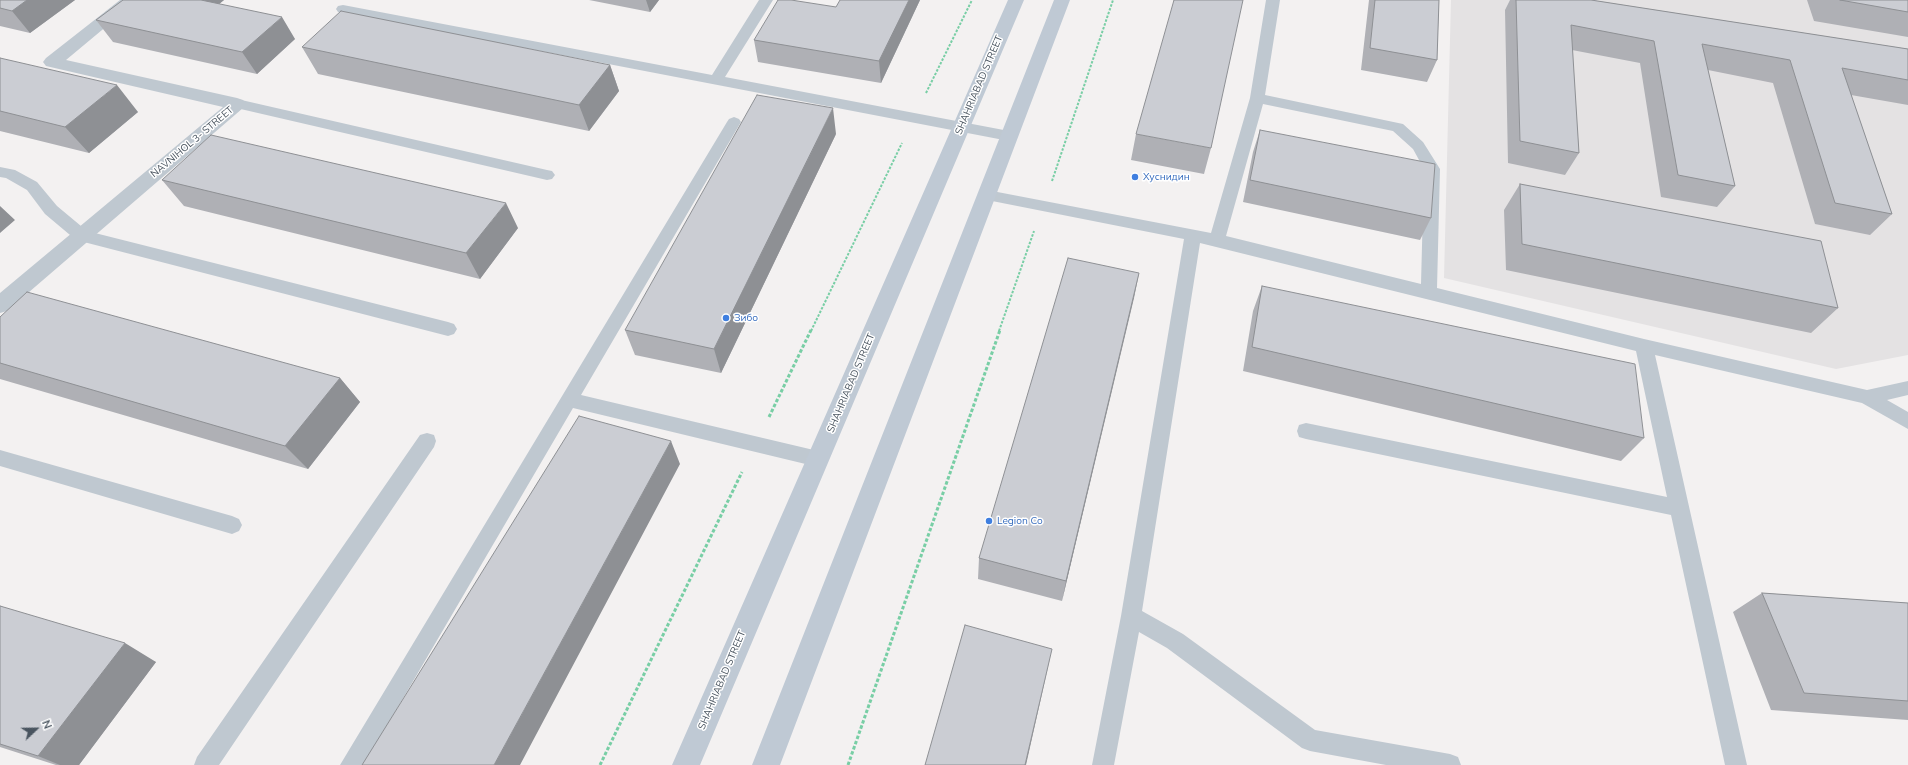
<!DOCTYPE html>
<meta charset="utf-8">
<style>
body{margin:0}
#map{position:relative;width:1908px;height:765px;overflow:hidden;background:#f3f1f1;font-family:Mulish,sans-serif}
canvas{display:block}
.north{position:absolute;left:16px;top:709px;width:40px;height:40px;-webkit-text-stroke:3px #fff;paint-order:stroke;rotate:68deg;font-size:11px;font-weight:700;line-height:16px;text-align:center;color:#49545f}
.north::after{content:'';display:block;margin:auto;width:14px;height:18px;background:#49545f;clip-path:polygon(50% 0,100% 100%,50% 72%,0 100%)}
</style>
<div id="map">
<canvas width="1908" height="765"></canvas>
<div class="north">N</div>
</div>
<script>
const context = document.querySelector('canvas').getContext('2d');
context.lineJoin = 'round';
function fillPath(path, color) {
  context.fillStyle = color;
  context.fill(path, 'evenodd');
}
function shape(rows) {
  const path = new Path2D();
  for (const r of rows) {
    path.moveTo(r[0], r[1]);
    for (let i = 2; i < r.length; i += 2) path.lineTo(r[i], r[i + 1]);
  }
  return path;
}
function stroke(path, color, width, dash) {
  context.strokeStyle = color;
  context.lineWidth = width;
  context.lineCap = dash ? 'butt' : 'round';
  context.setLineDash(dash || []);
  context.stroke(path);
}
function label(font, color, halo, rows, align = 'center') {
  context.font = font + ' Mulish,sans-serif';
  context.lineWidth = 3;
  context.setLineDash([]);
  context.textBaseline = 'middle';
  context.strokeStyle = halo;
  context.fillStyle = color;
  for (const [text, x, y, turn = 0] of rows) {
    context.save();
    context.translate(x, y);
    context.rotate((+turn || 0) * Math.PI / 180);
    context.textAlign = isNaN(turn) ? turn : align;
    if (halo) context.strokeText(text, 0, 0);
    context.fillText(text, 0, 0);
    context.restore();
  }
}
fillPath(shape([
 [1451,0,1908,0,1908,355,1836,369,1444,278]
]), '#e4e2e3');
stroke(shape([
 [926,93,972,0],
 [1052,181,1113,0],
 [811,331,902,143],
 [999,331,1034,231]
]), '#78cea5', 2, [2.5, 1.5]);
stroke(shape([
 [769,417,811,330],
 [600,765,742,472],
 [848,765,1000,330]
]), '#78cea5', 3, [3.5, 2]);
fillPath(shape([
 [759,0,773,0,725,77,1009,131,1014,132,1016,136,1014,140,1009,141,343,13,338,12,336,9,338,6,343,5,712,75,759,0],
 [1266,0,1280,0,1265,95,1403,124,1423,142,1440,169,1437,288,1644,339,1867,390,1908,381,1908,395,1887,400,1908,412,1908,429,1862,403,1655,355,1747,765,1725,765,1671,515,1306,439,1299,437,1297,431,1299,425,1306,423,1667,497,1636,351,1200,243,1142,611,1183,634,1315,730,1450,754,1458,757,1461,765,1386,765,1310,751,1302,748,1167,648,1139,632,1114,765,1092,765,1121,616,1184,239,987,200,981,199,979,195,981,191,987,190,1211,233,1250,98,1266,0],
 [1263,104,1393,131,1413,149,1424,169,1421,284,1226,236,1263,104],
 [237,99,547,170,552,171,555,175,552,179,547,180,232,107,230,104,232,101,237,99],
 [734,117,739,119,741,122,581,395,818,451,825,453,827,459,825,465,818,467,573,408,364,765,340,765,727,122,729,119,734,117],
 [0,167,15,170,37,182,57,206,87,231,448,322,454,324,457,329,454,334,448,336,76,240,45,214,27,190,6,178,0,177,0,167],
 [427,433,434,435,436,441,434,447,219,765,194,765,197,757,420,435,427,433],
 [0,450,232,516,239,519,242,525,239,531,232,534,0,466,0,450]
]), '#bfc8d0');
fillPath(shape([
 [120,0,138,0,66,60,237,98,243,100,246,104,243,108,7,311,0,313,0,293,223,107,46,66,43,62,46,58,120,0]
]), '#bfc8d0');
fillPath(shape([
 [1008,0,1024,0,700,765,672,765,1008,0],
 [1054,0,1070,0,780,765,752,765,1054,0]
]), '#bfc9d4');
fillPath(shape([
 [0,0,75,0,30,33,0,26],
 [123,0,224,0,219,4,295,39,257,74,113,42,96,20],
 [589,0,659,0,650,12],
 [920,0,881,83,758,62,754,40,836,7],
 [1369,0,1439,0,1437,60,1427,82,1361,70],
 [1510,0,1591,0,1908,49,1908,105,1851,95,1892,214,1870,235,1815,224,1773,83,1708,70,1735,186,1717,207,1661,197,1640,63,1572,50,1579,153,1565,175,1508,163,1505,10],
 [1807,0,1908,0,1908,37,1814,21],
 [302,47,610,65,619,91,589,131,318,74],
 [0,58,138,112,89,153,0,131],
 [1260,130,1431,218,1420,240,1243,202,1253,152],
 [836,134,721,373,635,355,625,330],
 [1136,134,1211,148,1204,174,1131,160],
 [162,180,518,228,480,279,184,206],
 [1520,184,1838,308,1811,333,1506,270,1504,210],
 [1139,273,1062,601,978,579,979,558],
 [1262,286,1644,438,1621,461,1243,371,1253,311],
 [0,317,340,378,360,402,308,469,0,379],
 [1762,593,1908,603,1908,720,1771,710,1733,612],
 [0,606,156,662,79,765,56,765,0,747]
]), '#afb0b5');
fillPath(shape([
 [27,0,75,0,30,33,12,11],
 [188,0,224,0,201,19],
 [646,0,659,0,650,12],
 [909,0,920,0,881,83,879,61],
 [282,17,295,39,257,74,242,52],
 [610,65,619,91,589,131,579,105],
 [117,85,138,112,89,153,65,127],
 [833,108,836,134,721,373,714,349],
 [506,203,518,228,480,279,466,253],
 [0,206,15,220,0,233],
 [1139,273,1134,298,1062,601,1066,581],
 [340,378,360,402,308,469,285,446],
 [671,441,680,464,520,765,494,765],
 [125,643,156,662,79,765,60,765,38,756],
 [1052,649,1026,765,1025,765]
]), '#8e9094');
const building = shape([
 [0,0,27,0,12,11,0,8,0,0],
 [123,0,201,0,282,17,242,52,96,20,123,0],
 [778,0,791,0,836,7,840,0,909,0,879,61,754,40,778,0],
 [1174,0,1243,0,1211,148,1136,134,1174,0],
 [1375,0,1439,0,1437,60,1370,48,1375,0],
 [1516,0,1591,0,1908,49,1908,80,1842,68,1892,214,1835,203,1790,60,1702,44,1735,186,1678,175,1654,41,1571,25,1579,153,1520,141,1516,0],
 [1840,0,1908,0,1908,12,1840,0],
 [341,11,610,65,579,105,302,47,341,11],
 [0,58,117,85,65,127,0,111,0,58],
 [757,95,833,108,714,349,625,330,757,95],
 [1260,130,1435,164,1431,218,1250,180,1260,130],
 [211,135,506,203,466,253,162,180,211,135],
 [1520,184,1821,241,1838,308,1522,244,1520,184],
 [1068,258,1139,273,1066,581,979,558,1068,258],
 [1262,286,1635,364,1644,438,1252,347,1262,286],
 [27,292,340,378,285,446,0,363,0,317,27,292],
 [579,416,671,441,494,765,362,765,579,416],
 [1762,593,1908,603,1908,701,1804,693,1762,593],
 [0,606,125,643,38,756,0,744,0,606],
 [965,625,1052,649,1025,765,925,765,965,625]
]);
fillPath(building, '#cbcdd3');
stroke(building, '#8e9094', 1);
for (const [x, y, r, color] of [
 [1135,177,4,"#3f7fe0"],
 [726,318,4,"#3f7fe0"],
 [989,521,4,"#3f7fe0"]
]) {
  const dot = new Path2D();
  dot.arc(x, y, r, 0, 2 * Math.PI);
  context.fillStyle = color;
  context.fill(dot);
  stroke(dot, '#fff', 1.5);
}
label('10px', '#49545f', '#fff', [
 ["SHAHRIABAD STREET",979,85,-67],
 ["NAVNIHOL 3- STREET",192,142,-40],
 ["SHAHRIABAD STREET",851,383,-67],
 ["SHAHRIABAD STREET",722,680,-67]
]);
label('10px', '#366cbe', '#fff', [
 ["Хуснидин",1143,177],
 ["Зибо",734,318],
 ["Legion Co",997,521]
], 'left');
</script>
